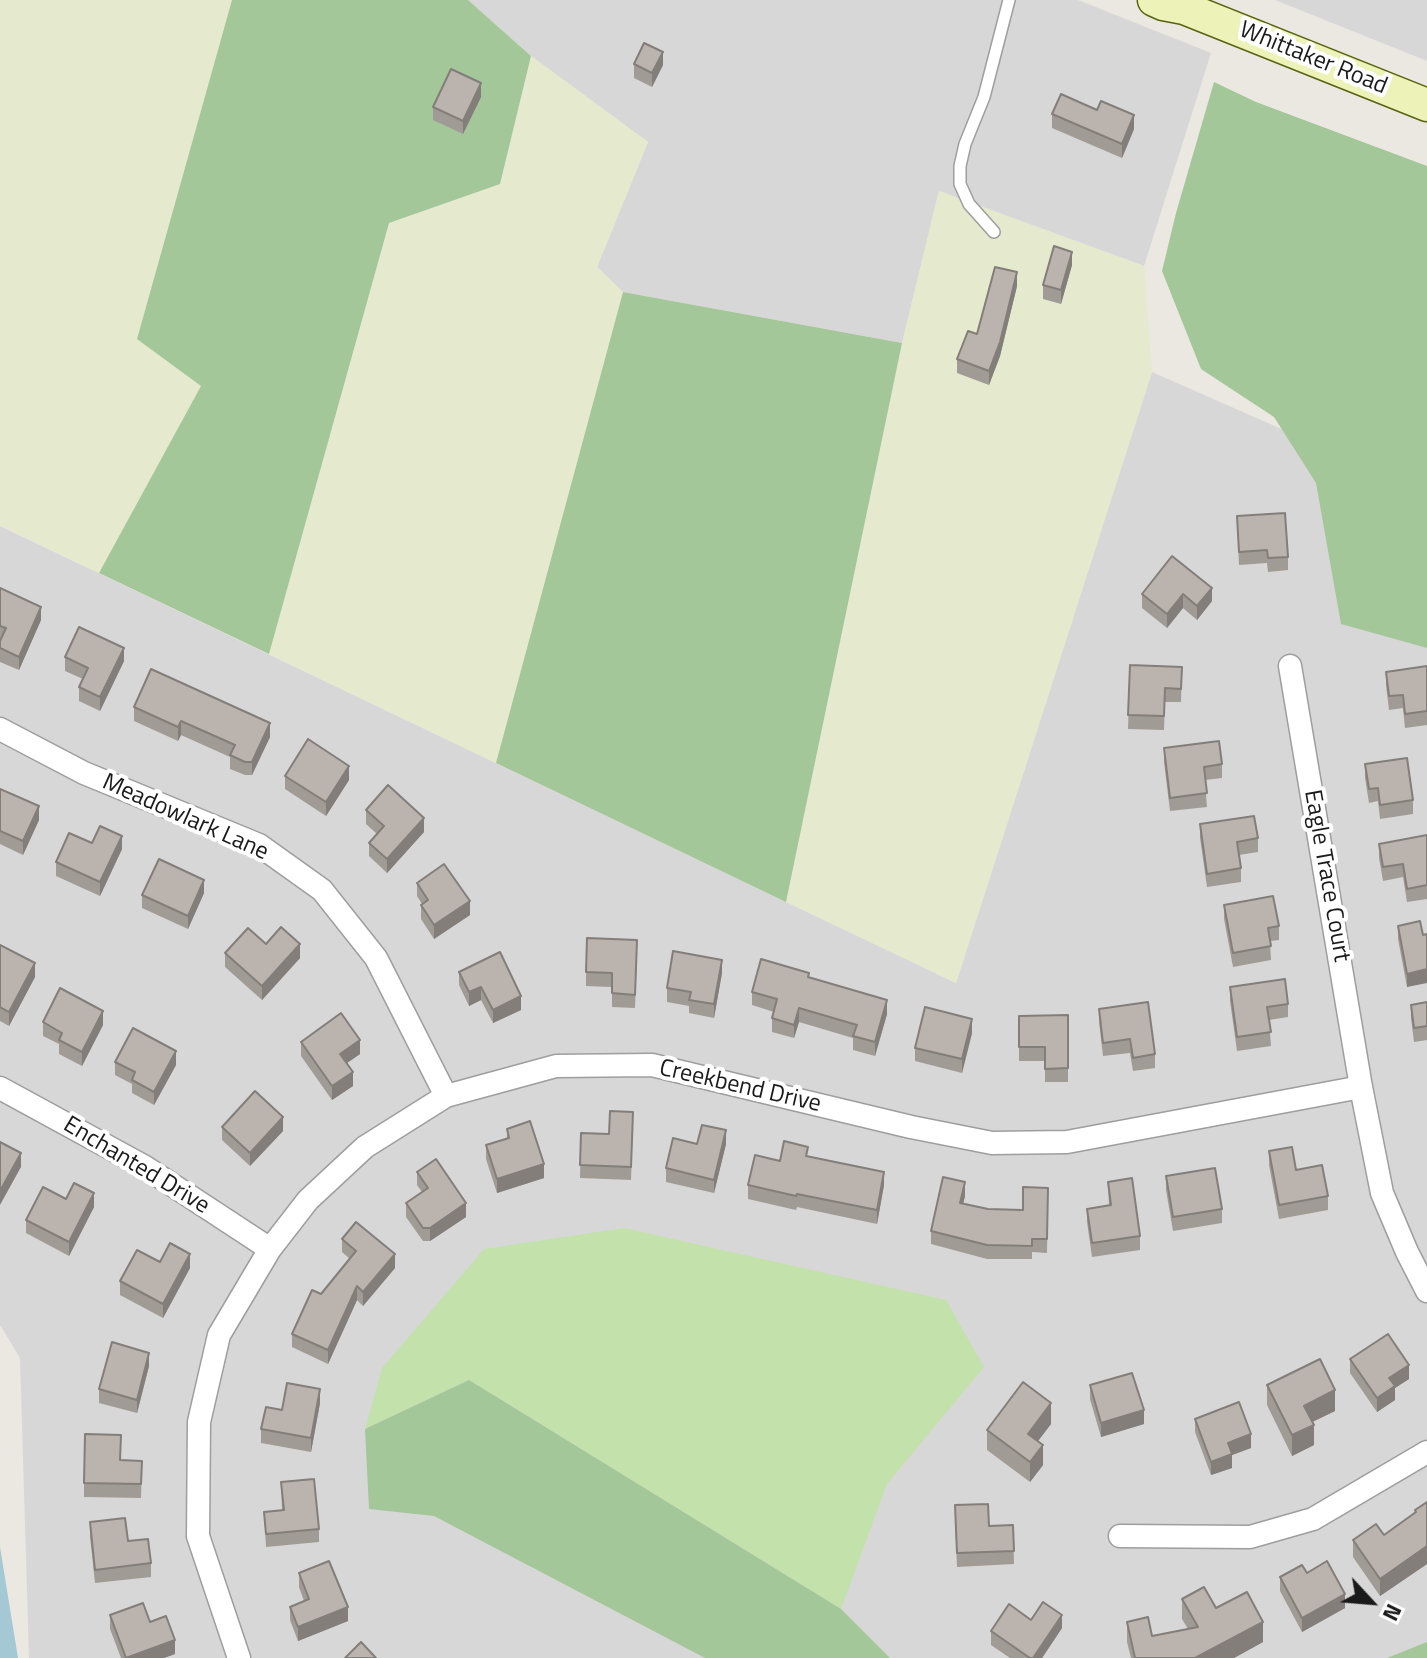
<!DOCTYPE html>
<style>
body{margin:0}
#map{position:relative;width:1427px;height:1658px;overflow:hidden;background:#ebe8e1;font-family:"Titillium Web",sans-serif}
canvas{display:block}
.north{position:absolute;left:1331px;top:1562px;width:80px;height:80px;-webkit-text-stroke:6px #fff;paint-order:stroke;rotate:116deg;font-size:22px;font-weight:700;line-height:32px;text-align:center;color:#1a1a1a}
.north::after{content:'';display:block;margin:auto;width:28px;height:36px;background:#1a1a1a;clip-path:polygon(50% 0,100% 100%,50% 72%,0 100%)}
</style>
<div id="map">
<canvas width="1427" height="1658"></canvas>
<div class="north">N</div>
</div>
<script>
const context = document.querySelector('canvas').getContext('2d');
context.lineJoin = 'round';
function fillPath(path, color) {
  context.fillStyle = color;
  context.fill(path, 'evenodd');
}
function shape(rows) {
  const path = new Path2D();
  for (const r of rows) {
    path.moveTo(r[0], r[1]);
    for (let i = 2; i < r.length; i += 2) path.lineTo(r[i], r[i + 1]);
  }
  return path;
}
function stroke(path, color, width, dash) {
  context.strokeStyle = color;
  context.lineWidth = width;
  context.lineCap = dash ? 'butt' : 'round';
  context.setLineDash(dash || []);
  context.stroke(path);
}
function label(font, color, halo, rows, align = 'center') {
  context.font = font + ' "Titillium Web",sans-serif';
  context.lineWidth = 8;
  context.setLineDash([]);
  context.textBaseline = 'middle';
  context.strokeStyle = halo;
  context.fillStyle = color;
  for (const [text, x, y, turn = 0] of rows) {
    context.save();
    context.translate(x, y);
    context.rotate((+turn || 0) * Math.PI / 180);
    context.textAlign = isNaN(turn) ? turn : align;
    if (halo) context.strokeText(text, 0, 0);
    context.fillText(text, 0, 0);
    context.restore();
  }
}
fillPath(shape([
 [468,0,1078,0,1211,53,1144,266,939,191,902,343,623,292,597,267,648,142,531,56],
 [1275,0,1427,0,1427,61],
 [1152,372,1427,493,1427,1658,29,1658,20,1358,0,1325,0,526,956,983]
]), '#d8d7d7');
fillPath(shape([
 [0,0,232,0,137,338,201,386,99,573,0,525],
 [531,56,648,142,597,267,623,292,496,763,269,654,389,223,500,184],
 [939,191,1144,266,1152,372,956,983,786,902,902,343]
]), '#e5e9cd');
fillPath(shape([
 [624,1228,946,1300,984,1367,887,1484,841,1609,469,1380,365,1429,382,1368,484,1249]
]), '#c3e1ab');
fillPath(shape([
 [232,0,468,0,531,56,500,184,389,223,269,654,99,573,201,386,137,339],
 [1214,82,1256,102,1427,166,1427,648,1341,624,1316,483,1274,417,1201,369,1162,271,1176,213],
 [623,292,902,343,786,902,496,763],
 [469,1380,841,1609,890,1658,705,1658,434,1516,369,1509,365,1429],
 [1427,1642,1427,1658,1387,1658]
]), '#a4c799');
fillPath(shape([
 [0,1547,18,1658,0,1658]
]), '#a5c8d5');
const service = shape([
 [994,232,969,204,960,184,960,166,965,144,984,97,1009,0]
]);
const minor = shape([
 [1290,666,1361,1087,1382,1193,1407,1252,1427,1291],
 [0,729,84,773,259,845,322,890,376,958,446,1096],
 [0,1088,145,1167,270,1249],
 [1120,1536,1250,1537,1313,1519,1427,1452],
 [239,1658,198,1536,199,1422,219,1335,270,1249,308,1200,365,1147,446,1096,556,1066,652,1065,911,1127,992,1143,1067,1142,1361,1087]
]);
const secondary = shape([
 [1154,0,1163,4,1184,8,1427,105]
]);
stroke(service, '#9e9e9e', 14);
stroke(minor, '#9e9e9e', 25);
stroke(secondary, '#56640f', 35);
stroke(service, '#fff', 11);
stroke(minor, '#fff', 22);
stroke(secondary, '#ecf2b8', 32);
fillPath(shape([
 [634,64,663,65,652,87,634,78],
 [481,97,463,134,433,120,433,107],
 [1097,110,1134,129,1122,158,1052,128,1052,114],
 [1072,265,1061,304,1043,299,1043,285],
 [1017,286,1000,356,989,385,957,373,957,359],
 [1237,516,1288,557,1288,570,1268,572,1267,563,1239,565],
 [1172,556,1212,601,1197,620,1183,608,1167,628,1142,608,1142,594],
 [0,588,41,620,19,670,0,662],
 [65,657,124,661,100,711,79,701,79,687,83,679,65,671],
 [1130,665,1182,667,1181,702,1165,702,1164,730,1128,729],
 [1427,666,1427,725,1405,728,1403,708,1389,710,1386,685,1386,672],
 [134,707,270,737,252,775,245,775,230,769,230,757,181,735,178,741,134,721],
 [1164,748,1222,764,1222,778,1205,780,1207,807,1170,811,1164,762],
 [1365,764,1413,800,1413,814,1380,819,1378,801,1369,803,1365,778],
 [285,776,349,780,326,816,285,789],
 [0,789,39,820,23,855,0,844],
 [366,810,424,832,387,873,369,856,369,843,377,834,366,824],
 [1200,824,1258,838,1258,852,1239,855,1241,868,1241,882,1207,887,1200,838],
 [1427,835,1427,899,1407,902,1403,877,1383,881,1379,858,1379,844],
 [92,843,122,849,100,896,56,876,56,862],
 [417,883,470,915,434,939,421,919,421,905,422,904,417,896],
 [204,893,188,929,142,908,142,895],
 [1224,905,1279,926,1279,940,1270,941,1271,960,1233,967,1224,919],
 [1398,926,1423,935,1407,987,1398,939],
 [266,944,300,958,262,1000,225,967,225,953],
 [0,945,35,977,9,1026,0,1021],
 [637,954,635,1008,612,1007,612,987,586,986,586,972],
 [459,972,521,1010,493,1023,481,1000,469,1006,459,985],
 [722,973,714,1018,689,1013,689,1006,667,1002,667,988],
 [809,977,887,1014,875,1056,853,1050,853,1038,799,1022,794,1038,772,1032,772,1018,774,1012,752,1005,752,992],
 [1230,987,1288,1004,1288,1017,1269,1020,1271,1046,1237,1051,1230,1001],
 [1427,1002,1427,1040,1414,1042,1411,1018,1411,1005],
 [1099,1009,1155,1054,1155,1068,1133,1071,1130,1053,1103,1056,1099,1022],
 [1068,1015,1068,1082,1045,1082,1045,1061,1019,1061,1019,1016],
 [43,1022,103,1025,82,1066,59,1054,59,1044,43,1036],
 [972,1033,962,1073,915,1061,915,1048],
 [301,1042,360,1054,346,1063,353,1086,332,1100,301,1056],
 [115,1062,176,1065,154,1105,132,1093,132,1084,115,1075],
 [633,1125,631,1180,580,1178,581,1133,609,1134],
 [222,1127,283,1131,250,1166,222,1140],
 [507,1129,544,1178,497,1193,486,1159,486,1145,507,1138],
 [697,1144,726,1144,714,1193,666,1182,666,1168],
 [1269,1151,1296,1170,1328,1196,1328,1210,1279,1219,1269,1165],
 [808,1156,884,1185,877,1224,797,1207,796,1210,748,1199,748,1185,780,1161],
 [417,1172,466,1217,430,1241,423,1241,406,1217,406,1203,422,1192,417,1185],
 [1166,1176,1222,1209,1222,1223,1173,1231,1166,1190],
 [1108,1182,1140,1236,1140,1250,1092,1257,1087,1222,1087,1209,1109,1206],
 [1048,1188,1047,1253,1032,1252,1032,1259,987,1259,931,1244,931,1231,965,1196,963,1204,988,1209,1023,1210],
 [66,1199,94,1207,69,1256,26,1233,26,1220],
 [342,1239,395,1268,363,1306,357,1300,328,1364,292,1347,292,1334,321,1294,350,1259,342,1252],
 [160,1262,190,1268,163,1318,120,1295,120,1281],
 [1350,1359,1409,1379,1395,1388,1395,1400,1377,1412,1350,1373],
 [149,1366,137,1413,99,1403,99,1389],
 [1090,1385,1144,1424,1101,1437,1090,1399],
 [1267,1385,1335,1411,1312,1422,1314,1445,1292,1456,1267,1405],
 [320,1403,311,1452,261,1443,261,1429,282,1410],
 [1195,1419,1251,1448,1232,1455,1232,1468,1211,1475,1195,1432],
 [1051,1424,1038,1441,1043,1465,1030,1482,987,1450,987,1430],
 [120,1460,142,1461,141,1498,84,1497,84,1483],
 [281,1482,319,1529,319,1542,266,1547,264,1512,282,1510],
 [1427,1502,1427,1564,1380,1596,1353,1557,1353,1540,1384,1535,1415,1513,1415,1510],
 [955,1519,989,1526,1013,1525,1014,1564,957,1567],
 [90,1522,151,1563,151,1577,95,1583,90,1536],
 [299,1573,348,1621,298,1641,290,1620,290,1607,304,1601,299,1587],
 [1307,1573,1345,1608,1302,1632,1280,1591,1280,1577],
 [1182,1599,1216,1608,1263,1642,1234,1658,1131,1658,1127,1642,1127,1622,1152,1636,1188,1629,1182,1619],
 [110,1615,150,1622,175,1654,164,1658,121,1658,110,1629],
 [1031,1620,1062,1628,1042,1658,1010,1658,991,1645,991,1631]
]), '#a19b96');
fillPath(shape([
 [663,52,663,65,652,87,652,73],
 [481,83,481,97,463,134,463,121],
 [1134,115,1134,129,1122,158,1122,144],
 [1072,252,1072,265,1061,304,1061,290],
 [1017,272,1017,286,1000,356,989,385,989,371],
 [1212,588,1212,601,1197,620,1197,606],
 [1183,594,1183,608,1167,628,1167,614],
 [41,607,41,620,19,670,19,657],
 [124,648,124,661,100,711,100,697],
 [181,721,181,735,178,741,178,727],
 [270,723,270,737,252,775,252,762],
 [349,766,349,780,326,816,326,802],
 [39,806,39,820,23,855,23,841],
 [424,818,424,832,387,873,387,859],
 [122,836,122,849,100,896,100,882],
 [204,880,204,893,188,929,188,916],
 [470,901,470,915,434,939,434,925],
 [300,944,300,958,262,1000,262,986],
 [722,960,722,973,714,1018,714,1004],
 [35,963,35,977,9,1026,9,1012],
 [1427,969,1427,983,1407,987,1407,974],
 [481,987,481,1000,469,1006,469,992],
 [521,996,521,1010,493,1023,493,1010],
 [887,1000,887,1014,875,1056,875,1042],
 [799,1008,799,1022,794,1038,794,1025],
 [103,1011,103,1025,82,1066,82,1052],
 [972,1019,972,1033,962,1073,962,1059],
 [360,1040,360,1054,340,1068,340,1054],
 [176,1051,176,1065,154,1105,154,1092],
 [353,1072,353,1086,332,1100,332,1086],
 [283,1117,283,1131,250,1166,250,1153],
 [726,1130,726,1144,714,1193,714,1180],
 [21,1153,21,1167,0,1205,0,1191],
 [544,1164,544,1178,497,1193,497,1179],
 [884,1172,884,1185,877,1224,877,1210],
 [965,1182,965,1196,960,1216,960,1203],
 [94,1193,94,1207,69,1256,69,1242],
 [466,1203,466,1217,430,1241,430,1228],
 [190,1254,190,1268,163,1318,163,1304],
 [395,1254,395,1268,363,1306,363,1292],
 [357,1286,357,1300,328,1364,328,1350],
 [149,1353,149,1366,137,1413,137,1400],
 [1409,1365,1409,1379,1395,1388,1395,1400,1377,1412,1377,1398,1389,1378],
 [320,1389,320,1403,311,1452,311,1438],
 [1335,1390,1335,1411,1304,1426,1304,1406],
 [1051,1403,1051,1424,1028,1454,1028,1434],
 [1144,1410,1144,1424,1101,1437,1101,1423],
 [1314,1425,1314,1445,1292,1456,1292,1435],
 [1251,1434,1251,1448,1232,1455,1232,1468,1211,1475,1211,1462,1228,1443],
 [1043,1445,1043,1465,1030,1482,1030,1462],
 [1427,1546,1427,1564,1380,1596,1380,1579],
 [1345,1594,1345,1608,1302,1632,1302,1618],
 [348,1607,348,1621,298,1641,298,1627],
 [1062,1615,1062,1628,1042,1658,1033,1658],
 [1263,1622,1263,1642,1234,1658,1195,1658],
 [175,1640,175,1654,164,1658,127,1658]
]), '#837e7a');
const building = shape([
 [644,43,663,52,652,73,634,64,644,43],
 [451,69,481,83,463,121,433,107,451,69],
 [1061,94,1097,110,1101,101,1134,115,1122,144,1052,114,1061,94],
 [1054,246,1072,252,1061,290,1043,285,1054,246],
 [995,267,1017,272,1000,342,989,371,957,359,968,331,977,334,995,267],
 [1285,513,1288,557,1268,558,1267,550,1239,552,1237,516,1285,513],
 [1172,556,1212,588,1197,606,1183,594,1167,614,1142,594,1172,556],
 [0,588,41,607,19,657,0,648,0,641,6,628,0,626,0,588],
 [79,627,124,648,100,697,79,687,88,668,65,657,79,627],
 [1130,665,1182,667,1181,689,1165,688,1164,716,1128,715,1130,665],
 [1427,666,1427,711,1405,714,1403,695,1389,696,1386,672,1427,666],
 [151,669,270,723,252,762,245,762,230,755,235,745,181,721,178,727,134,707,151,669],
 [308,739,349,766,326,802,285,776,308,739],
 [1219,741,1222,764,1204,767,1207,793,1170,798,1164,748,1219,741],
 [1407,758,1413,800,1380,805,1378,788,1369,789,1365,764,1407,758],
 [388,785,424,818,387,859,369,843,384,826,366,810,388,785],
 [0,789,39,806,23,841,0,831,0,789],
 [1254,816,1258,838,1237,842,1241,868,1207,874,1200,824,1254,816],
 [100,826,122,836,100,882,56,862,69,833,92,843,100,826],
 [1427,835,1427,885,1407,889,1403,864,1383,867,1379,844,1427,835],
 [159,859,204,880,188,916,142,895,159,859],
 [444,864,470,901,434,925,421,905,428,900,417,883,444,864],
 [1273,896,1279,926,1268,928,1271,946,1233,953,1224,905,1273,896],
 [1420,921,1423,935,1427,934,1427,969,1407,974,1398,926,1420,921],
 [281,927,300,944,262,986,225,953,248,928,266,944,281,927],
 [587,938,637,940,635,995,612,993,612,973,586,972,587,938],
 [0,945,35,963,9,1012,0,1007,0,945],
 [673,951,722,960,714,1004,689,1000,691,992,667,988,673,951],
 [500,952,521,996,493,1010,481,987,469,992,459,972,500,952],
 [761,959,809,973,808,977,887,1000,875,1042,853,1036,857,1025,799,1008,794,1025,772,1018,777,999,752,992,761,959],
 [1285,979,1288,1004,1267,1007,1271,1032,1237,1037,1230,987,1285,979],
 [60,988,103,1011,82,1052,59,1040,62,1033,43,1022,60,988],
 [1148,1002,1155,1054,1133,1058,1130,1039,1103,1043,1099,1009,1148,1002],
 [1427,1002,1427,1026,1414,1028,1411,1005,1427,1002],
 [925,1007,972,1019,962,1059,915,1048,925,1007],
 [341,1013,360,1040,340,1054,353,1072,332,1086,301,1042,341,1013],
 [1068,1015,1068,1068,1045,1069,1045,1047,1019,1047,1019,1016,1068,1015],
 [133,1028,176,1051,154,1092,132,1080,135,1072,115,1062,133,1028],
 [255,1091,283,1117,250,1153,222,1127,255,1091],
 [610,1111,633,1112,631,1167,580,1165,581,1133,609,1134,610,1111],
 [530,1121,544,1164,497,1179,486,1145,509,1138,507,1129,530,1121],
 [702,1125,726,1130,714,1180,666,1168,673,1138,697,1144,702,1125],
 [784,1141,808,1147,806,1156,884,1172,877,1210,797,1194,796,1196,748,1185,755,1155,780,1161,784,1141],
 [0,1142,21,1153,0,1191,0,1142],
 [1292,1147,1296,1170,1322,1165,1328,1196,1279,1205,1269,1151,1292,1147],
 [436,1159,466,1203,430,1228,423,1228,406,1203,428,1188,417,1172,436,1159],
 [1215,1168,1222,1209,1173,1217,1166,1176,1215,1168],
 [943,1177,965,1182,960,1203,988,1209,1023,1210,1023,1187,1048,1188,1047,1239,1032,1239,1032,1246,987,1245,931,1231,943,1177],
 [1132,1178,1140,1236,1092,1243,1087,1209,1111,1205,1108,1182,1132,1178],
 [74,1183,94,1193,69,1242,26,1220,43,1187,66,1199,74,1183],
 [356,1222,395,1254,363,1292,357,1286,328,1350,292,1334,312,1290,321,1294,356,1251,342,1239,356,1222],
 [170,1243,190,1254,163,1304,120,1281,137,1250,160,1262,170,1243],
 [1388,1334,1409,1365,1389,1378,1395,1386,1377,1398,1350,1359,1388,1334],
 [112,1342,149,1353,137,1400,99,1389,112,1342],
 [1320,1359,1335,1390,1304,1406,1314,1425,1292,1435,1267,1385,1320,1359],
 [1132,1373,1144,1410,1101,1423,1090,1385,1132,1373],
 [1023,1382,1051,1403,1028,1434,1043,1445,1030,1462,987,1430,1023,1382],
 [287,1383,320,1389,311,1438,261,1429,266,1407,282,1410,287,1383],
 [1239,1402,1251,1434,1228,1443,1232,1454,1211,1462,1195,1419,1239,1402],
 [85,1434,121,1435,120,1460,142,1461,141,1484,84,1483,85,1434],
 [314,1479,319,1529,266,1534,264,1512,284,1510,281,1482,314,1479],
 [1427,1502,1427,1546,1380,1579,1353,1540,1376,1524,1384,1535,1416,1512,1415,1510,1427,1502],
 [988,1504,989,1526,1013,1525,1014,1551,957,1553,955,1505,988,1504],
 [125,1518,128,1541,148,1539,151,1563,95,1570,90,1522,125,1518],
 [329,1561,348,1607,298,1627,290,1607,309,1599,299,1573,329,1561],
 [1327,1561,1345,1594,1302,1618,1280,1577,1302,1565,1307,1573,1327,1561],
 [1204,1587,1216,1608,1247,1592,1263,1622,1195,1658,1135,1658,1127,1622,1148,1617,1152,1636,1198,1627,1182,1599,1204,1587],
 [1043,1602,1062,1615,1033,1658,1030,1658,991,1631,1009,1604,1031,1620,1043,1602],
 [143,1603,150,1622,166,1616,175,1640,126,1658,110,1615,143,1603],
 [361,1642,376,1658,345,1658,361,1642]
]);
fillPath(building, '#bbb4ae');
stroke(building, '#837e7a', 2);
label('24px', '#1a1a1a', '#fff', [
 ["Whittaker Road",1313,59,22],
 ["Meadowlark Lane",185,818,24],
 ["Eagle Trace Court",1326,876,80],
 ["Creekbend Drive",740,1087,13],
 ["Enchanted Drive",136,1166,31]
]);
</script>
